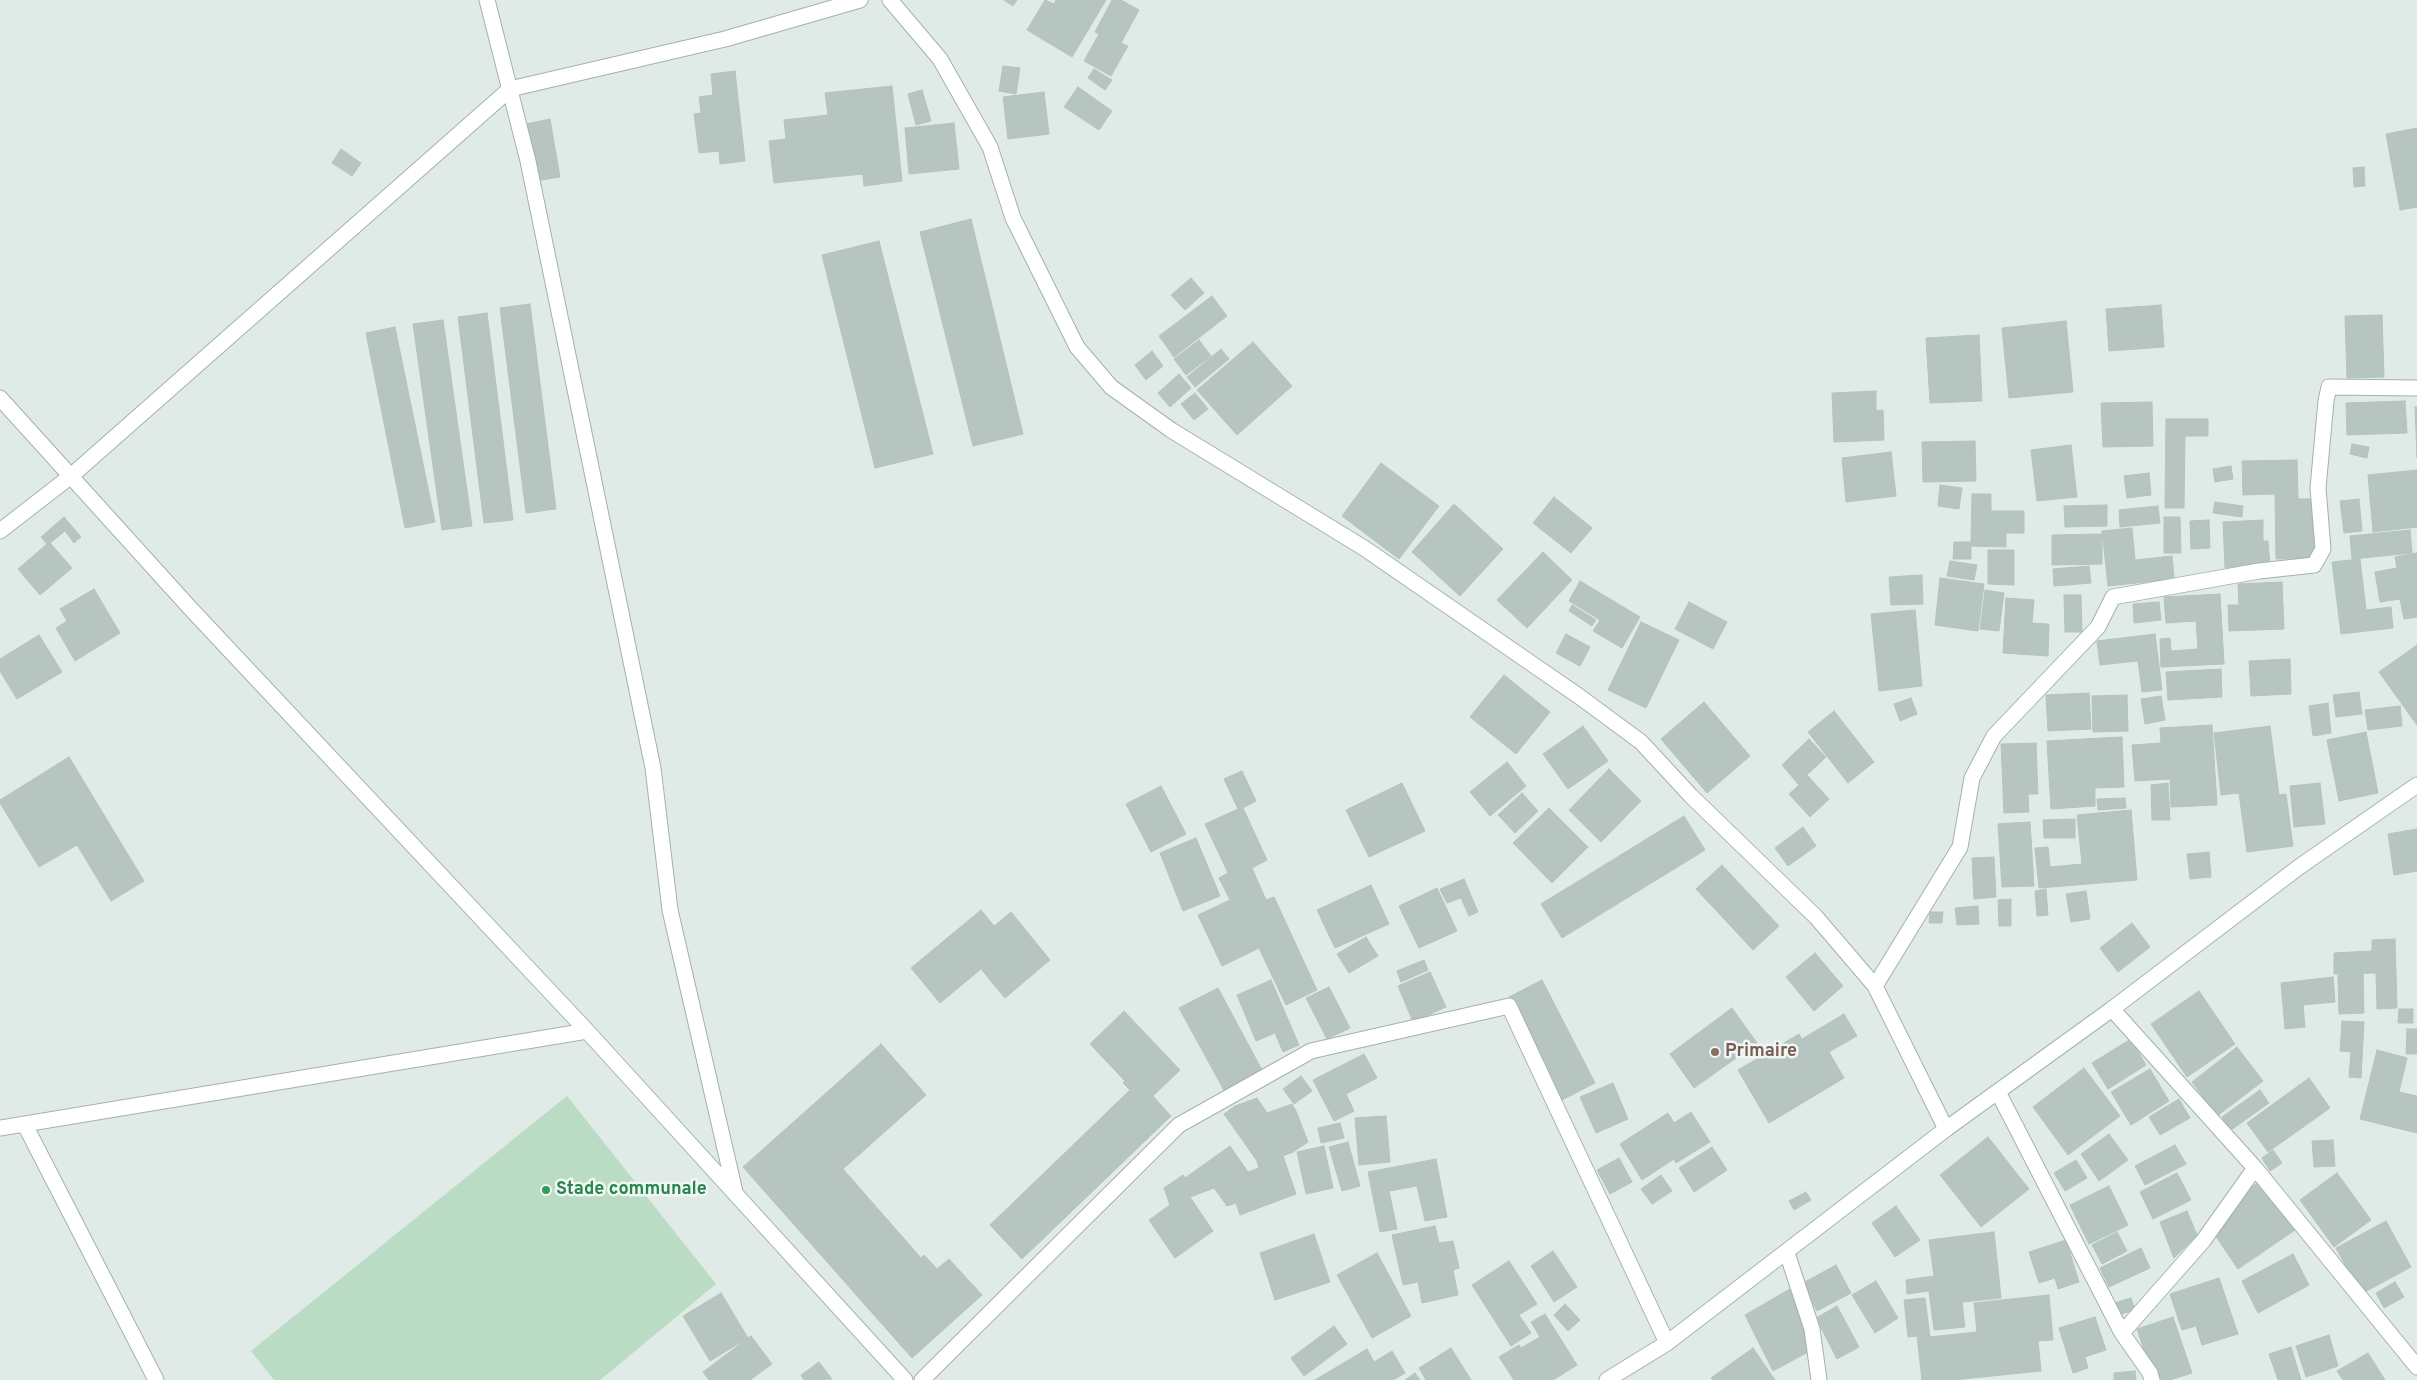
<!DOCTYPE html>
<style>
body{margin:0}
canvas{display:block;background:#e0eae6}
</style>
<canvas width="2417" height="1380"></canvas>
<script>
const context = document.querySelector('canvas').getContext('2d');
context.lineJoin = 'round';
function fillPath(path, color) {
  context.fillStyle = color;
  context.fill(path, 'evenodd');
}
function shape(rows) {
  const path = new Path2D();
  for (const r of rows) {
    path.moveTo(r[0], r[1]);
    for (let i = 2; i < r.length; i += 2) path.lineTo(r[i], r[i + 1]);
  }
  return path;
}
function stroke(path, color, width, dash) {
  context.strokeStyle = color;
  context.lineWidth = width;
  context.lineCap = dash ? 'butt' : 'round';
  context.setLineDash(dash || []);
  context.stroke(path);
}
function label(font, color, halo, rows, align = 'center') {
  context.font = font + ' Overpass,sans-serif';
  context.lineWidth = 5;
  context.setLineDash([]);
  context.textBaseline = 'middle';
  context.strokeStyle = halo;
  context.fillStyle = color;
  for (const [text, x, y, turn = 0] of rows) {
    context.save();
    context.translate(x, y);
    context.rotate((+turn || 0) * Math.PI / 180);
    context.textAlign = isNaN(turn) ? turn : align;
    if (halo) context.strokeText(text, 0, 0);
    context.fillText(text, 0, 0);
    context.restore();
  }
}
fillPath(shape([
 [567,1096,716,1284,600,1380,274,1380,251,1351]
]), '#badbc4');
const building = shape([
 [1004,0,1017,0,1013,6,1004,0],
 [1045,0,1054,4,1056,0,1106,0,1072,57,1027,30,1045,0],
 [1112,0,1121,0,1139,10,1121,43,1128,46,1111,76,1084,61,1099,34,1095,32,1112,0],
 [1003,66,1020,68,1016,94,999,91,1003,66],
 [1094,69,1112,80,1105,90,1088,78,1094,69],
 [735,71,745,161,720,164,719,151,699,153,694,114,701,113,699,97,713,95,711,74,735,71],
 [892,86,902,181,864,186,863,174,774,183,769,141,786,139,784,120,828,115,825,93,892,86],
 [1078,87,1112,111,1099,130,1064,107,1078,87],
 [922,90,931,121,916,125,908,94,922,90],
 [1044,92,1049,134,1008,139,1003,97,1044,92],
 [550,119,560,177,535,181,526,124,550,119],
 [954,123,959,169,909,174,905,128,954,123],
 [2417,128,2417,207,2400,210,2386,134,2417,128],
 [341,149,361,163,352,176,332,163,341,149],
 [2364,167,2365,186,2354,187,2353,168,2364,167],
 [971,219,1023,434,973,446,920,232,971,219],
 [879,241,933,454,875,468,822,255,879,241],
 [1191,278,1204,293,1185,310,1171,295,1191,278],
 [1212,296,1227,316,1174,357,1159,336,1212,296],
 [530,304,556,509,526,513,500,308,530,304],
 [2161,305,2164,347,2109,351,2106,309,2161,305],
 [487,313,513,520,484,523,458,317,487,313],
 [2382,315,2384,377,2347,378,2345,316,2382,315],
 [443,320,472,526,442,530,413,324,443,320],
 [2066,321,2073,392,2009,398,2002,328,2066,321],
 [395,327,435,522,405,528,366,333,395,327],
 [1979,335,1982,401,1930,403,1926,338,1979,335],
 [1199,340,1211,356,1186,375,1174,359,1199,340],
 [1253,342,1292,386,1237,435,1197,390,1253,342],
 [1221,349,1229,359,1195,387,1187,377,1221,349],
 [1152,351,1163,366,1146,380,1135,365,1152,351],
 [1179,374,1191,388,1170,407,1158,393,1179,374],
 [1876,391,1876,411,1883,410,1884,440,1834,442,1832,393,1876,391],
 [1195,393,1208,409,1194,420,1181,404,1195,393],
 [2405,401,2407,433,2347,435,2346,403,2405,401],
 [2152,402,2153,446,2103,447,2101,403,2152,402],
 [2415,407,2417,407,2417,458,2415,407],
 [2166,419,2208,419,2208,436,2185,436,2184,508,2165,508,2166,419],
 [1975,441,1976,481,1923,482,1922,442,1975,441],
 [2352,444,2369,447,2367,458,2350,454,2352,444],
 [2071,445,2077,497,2037,501,2031,450,2071,445],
 [1891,452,1896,496,1846,502,1842,458,1891,452],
 [2297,460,2298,499,2315,499,2316,558,2276,559,2275,494,2243,495,2242,461,2297,460],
 [1381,463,1439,506,1399,559,1342,516,1381,463],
 [2231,466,2233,479,2215,482,2213,469,2231,466],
 [2417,470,2417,527,2373,532,2368,475,2417,470],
 [2149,473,2151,495,2127,498,2124,476,2149,473],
 [1940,485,1962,488,1959,509,1938,506,1940,485],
 [1972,494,1991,494,1991,511,2024,511,2024,533,2006,533,2006,547,1971,546,1971,559,1953,559,1954,542,1971,542,1972,494],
 [1554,497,1592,528,1571,553,1533,523,1554,497],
 [2359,499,2362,531,2344,533,2340,501,2359,499],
 [2215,502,2243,506,2242,517,2213,513,2215,502],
 [1454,504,1503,549,1460,596,1412,552,1454,504],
 [2107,505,2107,526,2065,527,2064,506,2107,505],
 [2158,506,2160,523,2120,527,2119,510,2158,506],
 [64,517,81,537,74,543,65,531,50,543,72,568,40,595,18,569,47,544,41,537,64,517],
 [2164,517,2180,517,2181,553,2164,553,2164,517],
 [2209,520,2210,548,2191,549,2190,521,2209,520],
 [2263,520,2263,541,2268,541,2270,566,2225,568,2223,522,2263,520],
 [2132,528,2135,560,2172,556,2174,579,2108,586,2102,531,2132,528],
 [2410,530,2412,553,2352,559,2350,536,2410,530],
 [2102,534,2102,564,2052,565,2052,535,2102,534],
 [1988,550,2014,550,2014,585,1988,584,1988,550],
 [1543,552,1572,580,1527,628,1497,600,1543,552],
 [2417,553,2417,617,2404,619,2400,599,2380,602,2375,572,2397,568,2395,557,2417,553],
 [2360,559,2366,610,2391,607,2393,628,2341,634,2332,562,2360,559],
 [1950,561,1977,565,1974,580,1947,576,1950,561],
 [2089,566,2091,583,2054,586,2053,569,2089,566],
 [1922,575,1923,604,1891,605,1889,577,1922,575],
 [1940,578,1984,584,1978,631,1935,625,1940,578],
 [1580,581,1640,617,1622,648,1593,631,1600,620,1569,601,1580,581],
 [2282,582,2284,629,2229,631,2228,605,2239,605,2238,584,2282,582],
 [94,589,120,633,75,661,56,628,67,621,60,609,94,589],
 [1985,590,2004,593,1999,631,1980,629,1985,590],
 [2220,594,2224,664,2161,667,2160,639,2170,638,2171,651,2198,649,2196,621,2166,623,2164,597,2220,594],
 [2064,595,2081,595,2082,632,2065,632,2064,595],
 [2006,598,2034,600,2032,623,2049,624,2048,656,2003,653,2006,598],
 [1689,602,1727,622,1713,649,1675,629,1689,602],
 [2159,602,2161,620,2134,623,2133,604,2159,602],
 [1572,605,1596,620,1592,626,1569,611,1572,605],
 [1915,610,1922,686,1879,691,1871,614,1915,610],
 [1641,622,1679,640,1646,708,1608,690,1641,622],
 [1566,634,1590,647,1580,666,1556,653,1566,634],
 [2155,634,2162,690,2142,692,2138,661,2100,665,2097,641,2155,634],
 [39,635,62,672,17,699,0,671,0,659,39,635],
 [2417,645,2417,725,2379,672,2417,645],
 [2290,659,2291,694,2251,696,2249,661,2290,659],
 [2221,669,2222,697,2168,700,2166,672,2221,669],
 [1504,675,1550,712,1516,754,1470,717,1504,675],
 [2359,692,2362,714,2336,717,2333,695,2359,692],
 [2089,693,2091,729,2048,731,2046,695,2089,693],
 [2127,695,2128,731,2093,732,2092,696,2127,695],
 [2161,696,2165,720,2145,724,2141,699,2161,696],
 [1911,698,1917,714,1900,721,1894,704,1911,698],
 [1704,702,1750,756,1707,793,1661,739,1704,702],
 [2328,703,2331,733,2313,736,2309,706,2328,703],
 [2400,706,2402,726,2368,730,2365,710,2400,706],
 [1834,711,1874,762,1848,783,1808,732,1834,711],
 [2212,725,2217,805,2171,807,2170,779,2135,781,2132,745,2161,743,2160,728,2212,725],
 [1583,726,1608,761,1568,789,1543,754,1583,726],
 [2270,726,2279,795,2286,794,2293,846,2247,852,2239,793,2221,795,2214,733,2270,726],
 [2366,732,2378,793,2339,801,2327,740,2366,732],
 [2122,737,2124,787,2095,788,2095,806,2051,809,2047,741,2122,737],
 [1809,739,1826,757,1807,775,1829,799,1810,817,1789,794,1799,785,1782,765,1809,739],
 [2036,743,2038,794,2028,794,2029,812,2004,813,2001,744,2036,743],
 [69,757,144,881,111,901,77,845,39,867,0,803,0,800,69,757],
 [1507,762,1526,786,1490,816,1470,792,1507,762],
 [1609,769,1641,801,1601,842,1569,810,1609,769],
 [1242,771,1256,801,1243,808,1267,860,1252,868,1266,900,1274,897,1317,990,1286,1005,1259,948,1222,966,1198,915,1230,900,1219,878,1228,873,1205,824,1238,809,1224,779,1242,771],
 [1402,783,1425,831,1369,857,1346,810,1402,783],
 [2168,783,2170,820,2152,820,2151,785,2168,783],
 [2320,783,2325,824,2294,827,2290,786,2320,783],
 [1161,786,1186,834,1151,852,1126,804,1161,786],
 [1522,793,1538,811,1515,833,1498,815,1522,793],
 [2125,798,2126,808,2098,810,2097,799,2125,798],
 [1549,808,1588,847,1552,883,1513,843,1549,808],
 [2131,810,2137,880,2039,888,2035,848,2048,847,2050,867,2082,864,2077,815,2131,810],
 [1684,816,1705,850,1562,938,1541,904,1684,816],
 [2075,819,2075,838,2044,838,2043,820,2075,819],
 [2030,822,2034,886,2002,887,1998,824,2030,822],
 [1803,827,1816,846,1788,866,1775,848,1803,827],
 [2417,829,2417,871,2394,875,2388,834,2417,829],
 [1196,838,1220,896,1183,911,1160,853,1196,838],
 [2209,852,2211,877,2190,879,2187,854,2209,852],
 [1994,857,1996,897,1974,899,1972,858,1994,857],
 [1722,865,1779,926,1753,950,1696,889,1722,865],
 [1464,879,1478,912,1469,916,1461,898,1447,903,1440,889,1464,879],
 [1371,885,1389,924,1335,948,1317,910,1371,885],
 [1437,888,1457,931,1419,948,1399,906,1437,888],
 [2046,889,2048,915,2037,916,2035,891,2046,889],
 [2086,891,2090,919,2071,922,2066,894,2086,891],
 [2011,899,2011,926,1999,926,1998,900,2011,899],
 [1978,906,1979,924,1957,925,1955,908,1978,906],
 [981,910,994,926,1011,912,1050,960,1005,998,981,969,940,1003,911,968,981,910],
 [1930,912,1943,912,1942,923,1929,923,1930,912],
 [2132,923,2150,947,2118,972,2100,948,2132,923],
 [1366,937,1378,956,1349,973,1337,954,1366,937],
 [2395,939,2397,1008,2377,1009,2376,973,2334,974,2334,953,2372,951,2372,940,2395,939],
 [1815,953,1843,986,1814,1011,1786,977,1815,953],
 [1424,960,1428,970,1401,982,1397,971,1424,960],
 [1430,972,1446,1007,1413,1022,1398,986,1430,972],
 [2363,974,2364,1013,2339,1014,2338,975,2363,974],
 [2333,977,2335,1002,2303,1005,2305,1027,2285,1029,2281,983,2333,977],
 [1271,980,1299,1045,1283,1052,1275,1033,1256,1041,1237,995,1271,980],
 [1542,980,1595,1083,1562,1100,1509,997,1542,980],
 [1329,987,1350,1028,1327,1039,1306,998,1329,987],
 [1218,988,1263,1072,1225,1092,1179,1008,1218,988],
 [2199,991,2235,1044,2187,1077,2151,1024,2199,991],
 [1732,1008,1757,1043,1694,1088,1670,1054,1732,1008],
 [2399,1009,2413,1009,2413,1023,2398,1023,2399,1009],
 [1124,1011,1180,1070,1153,1096,1171,1116,1022,1259,990,1225,1130,1090,1123,1083,1125,1081,1090,1044,1124,1011],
 [1844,1014,1857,1036,1829,1052,1844,1078,1769,1123,1738,1070,1799,1034,1802,1039,1844,1014],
 [2342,1021,2364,1022,2361,1078,2349,1077,2351,1052,2340,1051,2342,1021],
 [2407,1029,2417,1029,2417,1054,2406,1054,2407,1029],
 [2131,1039,2146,1065,2108,1089,2092,1063,2131,1039],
 [881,1044,926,1095,843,1169,921,1258,924,1255,937,1269,949,1259,982,1295,912,1358,743,1167,881,1044],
 [2237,1047,2263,1081,2217,1116,2192,1082,2237,1047],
 [2377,1050,2407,1058,2399,1092,2417,1096,2417,1133,2360,1119,2377,1050],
 [1364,1054,1377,1078,1346,1094,1354,1111,1334,1121,1313,1080,1364,1054],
 [2084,1068,2120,1116,2068,1155,2033,1107,2084,1068],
 [2150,1069,2169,1101,2131,1125,2111,1092,2150,1069],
 [1301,1076,1312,1091,1294,1104,1283,1089,1301,1076],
 [2309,1078,2330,1108,2268,1152,2247,1123,2309,1078],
 [1613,1083,1628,1119,1596,1133,1580,1097,1613,1083],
 [2260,1090,2269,1103,2231,1130,2222,1117,2260,1090],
 [1257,1098,1267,1113,1292,1104,1296,1111,1308,1142,1293,1152,1283,1156,1296,1194,1240,1215,1236,1203,1227,1206,1214,1188,1190,1197,1213,1231,1175,1258,1149,1220,1170,1205,1164,1188,1183,1175,1185,1178,1230,1146,1248,1172,1259,1168,1257,1161,1224,1114,1235,1106,1257,1098],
 [2179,1099,2190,1118,2160,1135,2149,1117,2179,1099],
 [1691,1112,1710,1142,1676,1163,1674,1159,1642,1180,1620,1144,1668,1113,1674,1123,1691,1112],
 [1386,1116,1390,1162,1359,1165,1355,1118,1386,1116],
 [1340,1123,1344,1138,1321,1143,1318,1128,1340,1123],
 [2109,1134,2128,1160,2099,1181,2081,1154,2109,1134],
 [1988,1137,2029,1189,1981,1227,1940,1175,1988,1137],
 [2333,1140,2335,1166,2314,1167,2312,1141,2333,1140],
 [1348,1142,1360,1186,1342,1191,1329,1147,1348,1142],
 [2175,1145,2186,1164,2145,1185,2135,1166,2175,1145],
 [1324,1146,1333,1188,1306,1194,1297,1152,1324,1146],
 [1712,1147,1727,1170,1694,1192,1679,1168,1712,1147],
 [2273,1150,2282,1163,2270,1171,2262,1158,2273,1150],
 [1619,1158,1632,1182,1610,1194,1597,1170,1619,1158],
 [1436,1159,1447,1217,1425,1221,1417,1186,1389,1191,1397,1229,1380,1232,1368,1172,1436,1159],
 [2076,1160,2087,1178,2065,1191,2054,1173,2076,1160],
 [2177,1173,2191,1200,2153,1219,2140,1192,2177,1173],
 [2337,1173,2371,1220,2334,1247,2300,1200,2337,1173],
 [1661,1175,1672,1191,1652,1204,1641,1189,1661,1175],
 [2259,1182,2269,1197,2272,1195,2298,1228,2238,1269,2215,1235,2245,1192,2259,1182],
 [2109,1186,2128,1225,2089,1244,2070,1205,2109,1186],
 [1806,1192,1811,1200,1794,1210,1789,1201,1806,1192],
 [1896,1206,1920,1240,1895,1257,1872,1223,1896,1206],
 [2187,1211,2197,1235,2174,1258,2160,1222,2187,1211],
 [2386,1221,2411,1267,2361,1294,2336,1248,2386,1221],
 [1435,1226,1439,1243,1453,1241,1459,1268,1453,1270,1458,1295,1422,1303,1418,1282,1403,1285,1392,1235,1435,1226],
 [1994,1232,2001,1298,1962,1302,1965,1327,1934,1330,1929,1291,1907,1294,1906,1280,1934,1276,1929,1240,1994,1232],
 [2117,1232,2127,1251,2102,1264,2092,1245,2117,1232],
 [1314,1234,1330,1282,1275,1300,1260,1253,1314,1234],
 [2066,1240,2079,1282,2058,1289,2055,1278,2039,1283,2029,1252,2066,1240],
 [2141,1248,2150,1268,2109,1287,2100,1268,2141,1248],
 [1553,1251,1577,1287,1554,1302,1531,1266,1553,1251],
 [1377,1253,1411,1316,1372,1338,1337,1275,1377,1253],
 [2293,1254,2309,1285,2258,1313,2242,1281,2293,1254],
 [1509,1261,1537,1304,1519,1315,1531,1333,1511,1346,1472,1285,1509,1261],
 [1836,1265,1851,1293,1817,1311,1803,1283,1836,1265],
 [2219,1278,2238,1334,2202,1345,2196,1326,2182,1330,2170,1294,2219,1278],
 [1876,1281,1898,1318,1875,1333,1852,1295,1876,1281],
 [2395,1282,2404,1297,2384,1308,2376,1293,2395,1282],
 [1795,1286,1808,1352,1773,1371,1745,1315,1795,1286],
 [721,1293,748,1338,710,1361,683,1316,721,1293],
 [2049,1295,2053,1340,2038,1341,2041,1371,1953,1380,1922,1380,1917,1336,1908,1337,1904,1300,1925,1298,1930,1337,1977,1332,1974,1303,2049,1295],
 [2131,1298,2135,1310,2118,1315,2114,1303,2131,1298],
 [1565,1304,1580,1320,1568,1331,1554,1315,1565,1304],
 [1837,1306,1859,1347,1837,1359,1816,1318,1837,1306],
 [1545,1314,1577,1365,1553,1380,1514,1380,1499,1357,1519,1345,1521,1348,1540,1337,1531,1322,1545,1314],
 [2095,1317,2106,1350,2085,1357,2088,1368,2073,1373,2059,1328,2095,1317],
 [2173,1317,2192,1373,2170,1380,2154,1380,2137,1329,2173,1317],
 [1334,1326,1347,1344,1304,1376,1291,1358,1334,1326],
 [2329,1335,2338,1366,2306,1377,2296,1346,2329,1335],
 [751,1336,772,1364,750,1380,709,1380,703,1372,751,1336],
 [2291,1347,2301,1380,2278,1380,2269,1354,2291,1347],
 [1451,1348,1471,1380,1426,1380,1419,1368,1451,1348],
 [1753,1348,1775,1380,1713,1380,1711,1378,1753,1348],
 [1367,1349,1374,1362,1392,1351,1405,1373,1393,1380,1315,1380,1367,1349],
 [2368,1353,2385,1380,2343,1380,2337,1371,2368,1353],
 [819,1362,832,1379,804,1380,801,1375,819,1362],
 [2135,1371,2136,1380,2114,1380,2114,1373,2135,1371],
 [1415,1373,1420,1380,1405,1380,1415,1373]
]);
fillPath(building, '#b6c5bf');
stroke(building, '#b3c4be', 1);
const street = shape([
 [487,0,528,161,653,768,670,910,735,1192],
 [890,0,940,59,990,147,1013,218,1077,347,1111,387,1171,430,1364,548,1580,697,1641,742,1691,796,1816,917,1875,986,1946,1129],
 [0,398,190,608,587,1031,905,1380],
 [0,531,71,476,510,89,725,39,860,0],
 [1875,986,1960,847,1972,778,1994,736,2098,627,2113,597,2259,571,2314,565,2323,549,2318,488,2326,401,2329,387,2417,388],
 [2112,1009,2255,1168,2417,1367],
 [1998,1092,2122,1333,2203,1241,2255,1168],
 [25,1125,156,1380],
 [0,1128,587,1031],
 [1787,1253,1812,1329,1819,1380],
 [2122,1333,2150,1373,2152,1380],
 [922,1380,1179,1125,1311,1051,1509,1006,1667,1343]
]);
const secondary = shape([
 [1607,1380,1667,1343,1946,1129,2112,1009,2299,867,2417,785]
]);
stroke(street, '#a3b2ad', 17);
stroke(secondary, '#a0b6af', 17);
stroke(street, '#fff', 15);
stroke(secondary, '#fff', 15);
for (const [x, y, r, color] of [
 [1715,1052,5,"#8d6e63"],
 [546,1190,5,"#2e9e5b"]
]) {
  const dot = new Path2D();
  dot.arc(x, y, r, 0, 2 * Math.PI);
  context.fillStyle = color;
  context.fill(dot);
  stroke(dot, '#f0f7f4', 2);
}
label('bold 18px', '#785e54', '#f0f7f4', [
 ["Primaire",1725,1052]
], 'left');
label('bold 18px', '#27864d', '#f0f7f4', [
 ["Stade communale",556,1190]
], 'left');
</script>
